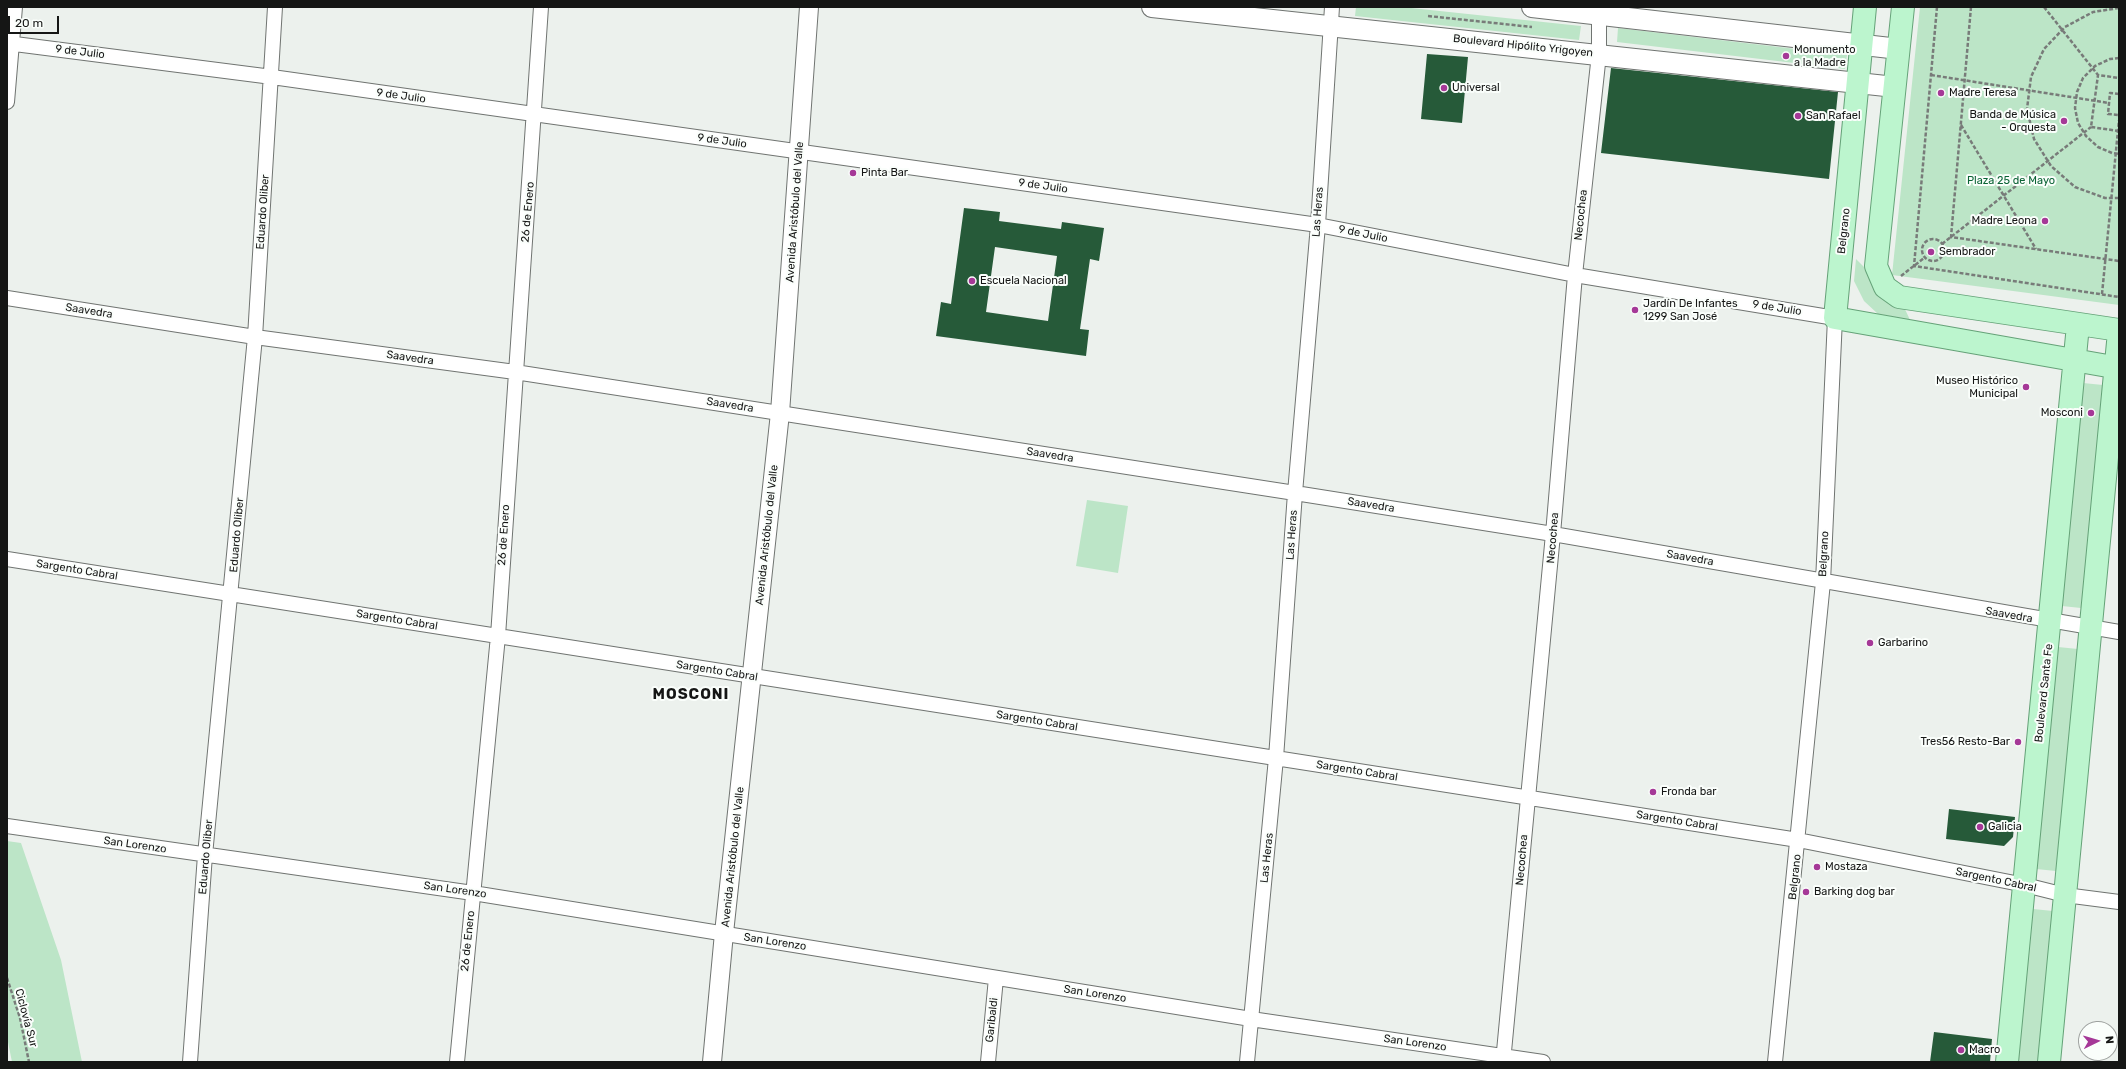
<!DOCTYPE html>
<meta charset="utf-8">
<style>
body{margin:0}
#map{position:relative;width:2126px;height:1069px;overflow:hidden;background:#ecf1ed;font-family:Rubik,sans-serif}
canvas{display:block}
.frame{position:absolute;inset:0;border:8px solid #151615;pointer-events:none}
.north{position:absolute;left:2078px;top:1021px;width:40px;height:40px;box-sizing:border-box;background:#fafefb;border:1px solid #9ea19f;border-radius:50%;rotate:85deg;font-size:11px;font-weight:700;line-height:16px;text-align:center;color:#151615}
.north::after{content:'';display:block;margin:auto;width:14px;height:18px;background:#a53897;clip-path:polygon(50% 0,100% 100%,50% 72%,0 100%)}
.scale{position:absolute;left:8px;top:16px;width:51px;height:18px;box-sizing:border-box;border:2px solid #151615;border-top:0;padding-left:5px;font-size:12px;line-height:14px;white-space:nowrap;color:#151615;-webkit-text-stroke:3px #fafefb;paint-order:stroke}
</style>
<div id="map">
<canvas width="2126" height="1069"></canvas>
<div class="frame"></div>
<div class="north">N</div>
<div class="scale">20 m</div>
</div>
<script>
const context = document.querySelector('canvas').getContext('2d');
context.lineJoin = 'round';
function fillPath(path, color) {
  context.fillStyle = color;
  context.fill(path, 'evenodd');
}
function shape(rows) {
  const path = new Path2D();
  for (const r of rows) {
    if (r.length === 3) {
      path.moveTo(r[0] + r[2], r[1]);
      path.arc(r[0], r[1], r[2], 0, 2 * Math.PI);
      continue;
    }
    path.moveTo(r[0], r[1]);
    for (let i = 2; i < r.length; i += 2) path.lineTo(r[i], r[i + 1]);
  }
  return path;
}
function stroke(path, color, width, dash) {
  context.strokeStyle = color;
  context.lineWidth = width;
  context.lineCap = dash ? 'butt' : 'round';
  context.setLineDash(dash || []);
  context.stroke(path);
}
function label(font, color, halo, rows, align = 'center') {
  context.font = font + ' Rubik,sans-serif';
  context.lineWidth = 4;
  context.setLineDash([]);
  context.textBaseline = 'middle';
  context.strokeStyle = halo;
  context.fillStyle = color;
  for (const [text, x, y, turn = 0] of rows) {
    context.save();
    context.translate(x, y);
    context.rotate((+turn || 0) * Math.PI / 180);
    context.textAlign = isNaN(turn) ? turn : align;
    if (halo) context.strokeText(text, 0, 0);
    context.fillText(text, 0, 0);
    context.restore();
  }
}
fillPath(shape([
 [1356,7,1402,7,1581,26,1579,40,1355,16],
 [1920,7,2119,7,2119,305,1892,275],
 [1618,28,1847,55,1845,69,1617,42],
 [1856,259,1904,307,1910,320,1878,314,1864,301,1854,281],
 [2083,383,2103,385,2081,608,2062,606],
 [1087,500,1128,506,1118,573,1076,566],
 [2058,647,2078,649,2056,871,2036,869],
 [7,841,21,843,61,960,82,1062,12,1062,7,1037],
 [2033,909,2053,911,2038,1062,2018,1062]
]), '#bce5c7');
fillPath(shape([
 [1427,54,1468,57,1462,123,1421,119],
 [1611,68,1838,92,1829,179,1601,153],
 [964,208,1000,212,999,221,1061,229,1062,222,1104,228,1099,261,1090,259,1080,329,1089,330,1086,356,936,336,941,302,951,304],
 [995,247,1057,256,1048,321,986,312],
 [1949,809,2015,817,2013,837,2004,846,1946,839],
 [1934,1032,1992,1039,1990,1062,1930,1062]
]), '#265a39');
const minor = shape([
 [7,43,272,77,1318,225,1575,275,1835,318,1823,582,1775,1062],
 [7,102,15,7],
 [7,298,255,337,515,372,1295,493,1553,534,2119,632],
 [7,559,1798,840,2025,885,2065,895,2119,902],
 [7,826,473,893,1251,1019,1543,1062],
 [190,1062,205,855,255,337,275,7],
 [457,1062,498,636,541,7],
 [988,1062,996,978],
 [1247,1062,1276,758,1295,493,1318,225,1332,7],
 [1503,1062,1553,534,1575,275,1599,54,1599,7]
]);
const tertiary = shape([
 [712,1062,724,933,780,413,809,7]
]);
const secondary = shape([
 [1152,7,1895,87],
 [1532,7,1899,49]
]);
const primary = shape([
 [1865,7,1835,318,2119,368],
 [1903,7,1876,266,1885,287,1899,297,2119,330],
 [2007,1062,2078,325],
 [2049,1062,2119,332]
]);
stroke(minor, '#707471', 16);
stroke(tertiary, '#707471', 20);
stroke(secondary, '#707471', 22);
stroke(primary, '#65a278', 24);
stroke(shape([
 [1937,7,1914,266,2119,297],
 [1971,7,1951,237,2119,261],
 [2044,7,2098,75],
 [2119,8,2093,12,2065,27,2044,49,2031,77,2027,109,2034,139,2051,166,2075,187,2105,198,2119,198],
 [1428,16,1532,27],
 [2119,58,2110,59,2095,66,2083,78,2077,92,2075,108,2078,123,2086,136,2098,147,2112,153,2119,154],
 [1931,75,2109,103],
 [2119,94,2110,93,2108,114,2119,115],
 [1961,125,2036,249],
 [2119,131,2091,127,2098,75,2119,78],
 [1933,250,11],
 [1942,244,2091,127],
 [1901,276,1924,258],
 [2102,294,2119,120],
 [7,978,20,1018,29,1062]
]), '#787b79', 2.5, [4, 2]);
stroke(minor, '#fff', 14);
stroke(tertiary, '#fff', 18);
stroke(secondary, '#fff', 20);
stroke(primary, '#bcf5ce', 22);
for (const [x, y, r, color] of [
 [1786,56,4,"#a53897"],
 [1444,88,4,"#a53897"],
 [1941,93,4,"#a53897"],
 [1798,116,4,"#a53897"],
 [2064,121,4,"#a53897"],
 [853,173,4,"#a53897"],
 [2045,221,4,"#a53897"],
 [1931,252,4,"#a53897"],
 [972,281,4,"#a53897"],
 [1635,310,4,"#a53897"],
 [2026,387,4,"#a53897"],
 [2091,413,4,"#a53897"],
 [1870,643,4,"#a53897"],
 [2018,742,4,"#a53897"],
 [1653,792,4,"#a53897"],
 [1980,827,4,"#a53897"],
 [1817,867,4,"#a53897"],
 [1806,892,4,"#a53897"],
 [1961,1050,4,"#a53897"]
]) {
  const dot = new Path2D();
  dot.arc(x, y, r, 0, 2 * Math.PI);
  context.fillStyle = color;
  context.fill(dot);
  stroke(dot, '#fafefb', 1.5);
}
label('11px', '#151615', '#fafefb', [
 ["Boulevard Hipólito Yrigoyen",1523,46,6],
 ["9 de Julio",80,52,7],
 ["9 de Julio",401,96,8],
 ["9 de Julio",722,141,8],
 ["9 de Julio",1043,186,8],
 ["Eduardo Oliber",263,212,-86],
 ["26 de Enero",528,212,-85],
 ["Avenida Aristóbulo del Valle",795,212,-86],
 ["Las Heras",1318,212,-86],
 ["Necochea",1581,215,-84],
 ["Belgrano",1844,231,-84],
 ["9 de Julio",1363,234,11],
 ["9 de Julio",1777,308,9],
 ["Saavedra",89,311,9],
 ["Saavedra",410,358,8],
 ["Saavedra",730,405,9],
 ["Saavedra",1050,455,9],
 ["Saavedra",1371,505,9],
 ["Eduardo Oliber",237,535,-85],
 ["26 de Enero",504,535,-86],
 ["Avenida Aristóbulo del Valle",767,535,-84],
 ["Las Heras",1292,535,-86],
 ["Necochea",1553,538,-85],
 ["Belgrano",1824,554,-87],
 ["Saavedra",1690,558,10],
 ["Sargento Cabral",77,570,9],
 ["Saavedra",2009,615,10],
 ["Sargento Cabral",397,620,9],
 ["Sargento Cabral",717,671,9],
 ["Boulevard Santa Fe",2044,693,-84],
 ["Sargento Cabral",1037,721,9],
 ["Sargento Cabral",1357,771,9],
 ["Sargento Cabral",1677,821,9],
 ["San Lorenzo",135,845,8],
 ["Eduardo Oliber",206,857,-85],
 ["Avenida Aristóbulo del Valle",733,857,-84],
 ["Las Heras",1267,858,-84],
 ["Necochea",1522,860,-85],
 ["Belgrano",1795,877,-84],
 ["Sargento Cabral",1996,880,12],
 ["San Lorenzo",455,890,8],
 ["26 de Enero",468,941,-84],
 ["San Lorenzo",775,942,9],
 ["San Lorenzo",1095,994,9],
 ["Ciclovía Sur",26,1018,75],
 ["Garibaldi",992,1020,-84],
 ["San Lorenzo",1415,1043,8]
]);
label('11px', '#151615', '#fafefb', [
 ["Monumento",1794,50],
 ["a la Madre",1794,63],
 ["Universal",1452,88],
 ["Madre Teresa",1949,93],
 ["Banda de Música",2056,115,"right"],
 ["- Orquesta",2056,128,"right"],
 ["San Rafael",1806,116],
 ["Pinta Bar",861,173],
 ["Madre Leona",2037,221,"right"],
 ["Sembrador",1939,252],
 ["Escuela Nacional",980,281],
 ["Jardín De Infantes",1643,304],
 ["1299 San José",1643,317],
 ["Museo Histórico",2018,381,"right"],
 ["Municipal",2018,394,"right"],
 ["Mosconi",2083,413,"right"],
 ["Garbarino",1878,643],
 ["Tres56 Resto-Bar",2010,742,"right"],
 ["Fronda bar",1661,792],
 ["Galicia",1988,827],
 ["Mostaza",1825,867],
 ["Barking dog bar",1814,892],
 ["Macro",1969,1050]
], 'left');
label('11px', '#0a6335', '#fafefb', [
 ["Plaza 25 de Mayo",2011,181]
]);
context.letterSpacing = '1px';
label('bold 15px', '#151615', '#fafefb', [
 ["MOSCONI",691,695]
]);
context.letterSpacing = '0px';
</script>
